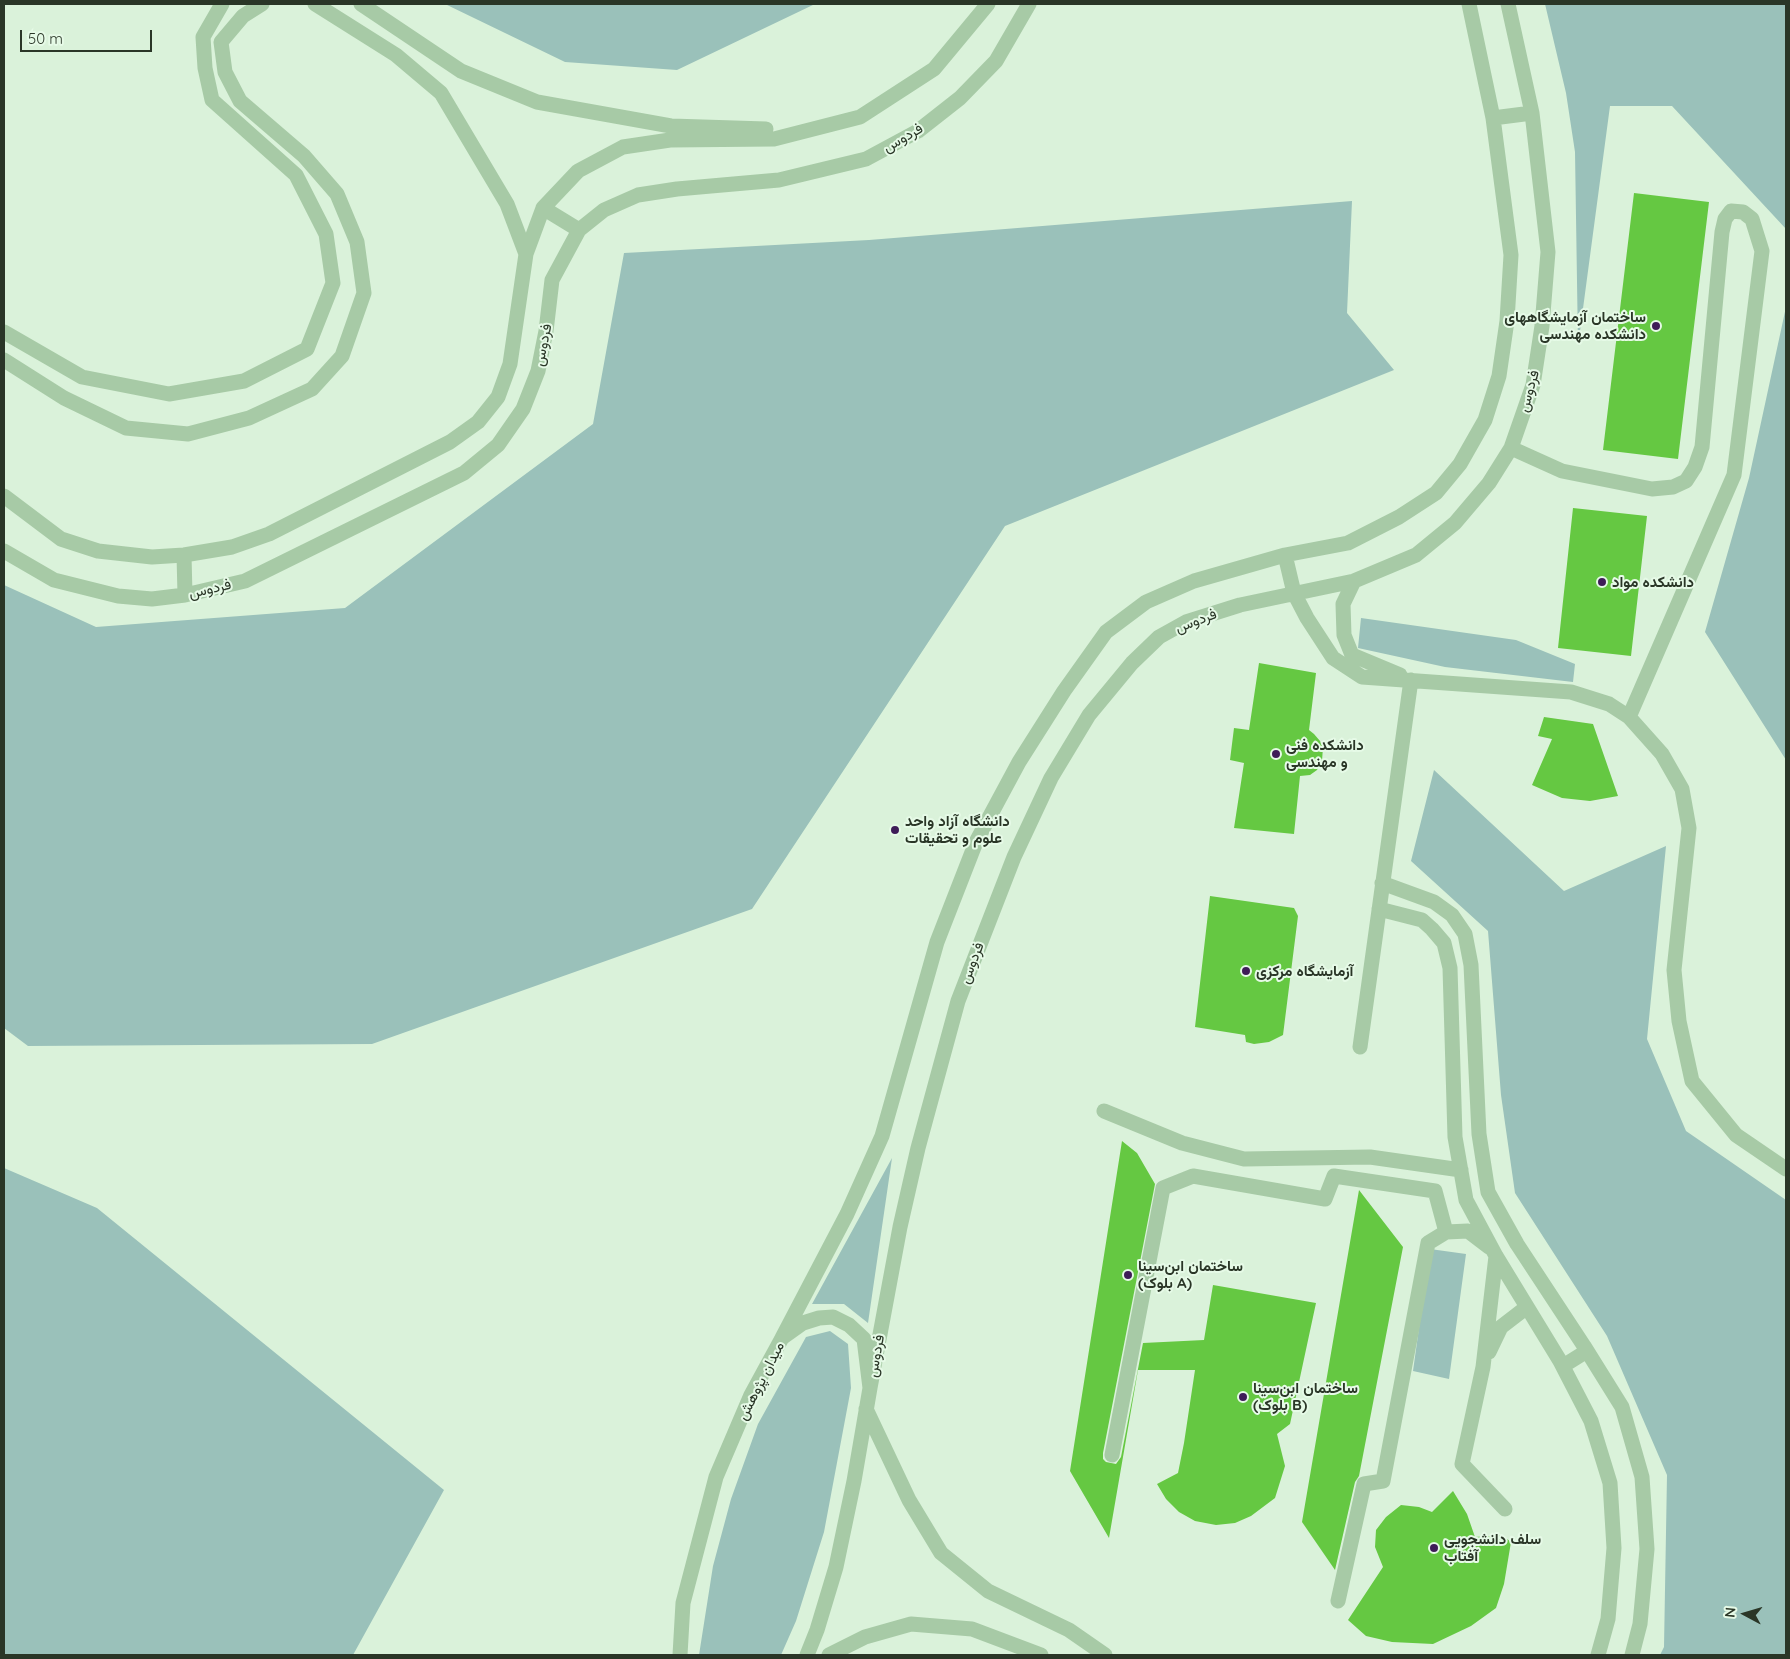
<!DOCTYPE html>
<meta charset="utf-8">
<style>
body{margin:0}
#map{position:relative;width:1790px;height:1659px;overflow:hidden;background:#daf2da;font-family:Quicksand,sans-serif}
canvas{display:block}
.frame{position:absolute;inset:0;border:5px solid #2a3627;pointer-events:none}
.north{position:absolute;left:1720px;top:1589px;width:50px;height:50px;-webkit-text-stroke:4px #e6fae7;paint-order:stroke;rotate:276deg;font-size:14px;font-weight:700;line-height:20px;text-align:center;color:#2a3627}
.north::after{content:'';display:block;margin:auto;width:18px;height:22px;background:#2a3627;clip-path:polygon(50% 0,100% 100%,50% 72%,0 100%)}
.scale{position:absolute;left:20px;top:30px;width:132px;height:22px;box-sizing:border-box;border:2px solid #2a3627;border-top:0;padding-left:6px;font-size:15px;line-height:18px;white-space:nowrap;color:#2a3627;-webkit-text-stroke:4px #e6fae7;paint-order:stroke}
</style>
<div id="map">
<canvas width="1790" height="1659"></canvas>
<div class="frame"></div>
<div class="north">N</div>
<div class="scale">50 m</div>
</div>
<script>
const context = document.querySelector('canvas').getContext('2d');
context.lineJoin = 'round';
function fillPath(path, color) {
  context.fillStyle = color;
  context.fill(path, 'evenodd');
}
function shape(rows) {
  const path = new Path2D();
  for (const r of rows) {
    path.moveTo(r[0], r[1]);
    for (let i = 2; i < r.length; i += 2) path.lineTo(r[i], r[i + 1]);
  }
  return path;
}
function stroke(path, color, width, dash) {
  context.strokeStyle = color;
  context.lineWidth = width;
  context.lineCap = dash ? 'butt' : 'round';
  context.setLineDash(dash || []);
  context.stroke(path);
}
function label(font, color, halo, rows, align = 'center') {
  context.font = font + ' Quicksand,Vazirmatn,sans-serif';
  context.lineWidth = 4;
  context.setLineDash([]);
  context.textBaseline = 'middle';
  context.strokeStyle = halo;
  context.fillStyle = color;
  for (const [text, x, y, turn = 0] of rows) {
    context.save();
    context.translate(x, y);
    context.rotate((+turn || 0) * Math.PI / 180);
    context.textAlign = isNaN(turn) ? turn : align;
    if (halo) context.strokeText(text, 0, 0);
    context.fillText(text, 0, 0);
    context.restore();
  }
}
fillPath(shape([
 [445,4,815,4,677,70,565,62],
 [1545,4,1786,4,1786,229,1672,106,1610,106,1578,346,1575,152,1566,93],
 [1352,201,1347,313,1394,370,1005,526,752,909,372,1044,28,1046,4,1028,4,585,96,627,345,608,593,424,624,253,869,240],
 [1786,307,1786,760,1705,632,1749,478],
 [1361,618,1516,640,1575,664,1573,682,1445,667,1358,648],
 [1434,770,1564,891,1666,846,1647,1039,1686,1131,1786,1200,1786,1655,1660,1655,1664,1647,1667,1475,1607,1336,1515,1193,1501,1095,1488,931,1411,861],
 [892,1158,868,1323,844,1304,812,1304],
 [4,1168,97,1208,444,1490,353,1655,4,1655],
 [1430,1249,1466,1254,1449,1379,1413,1371],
 [830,1331,848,1344,851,1388,824,1532,796,1621,781,1655,699,1655,713,1566,731,1499,758,1424,806,1337]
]), '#9ac1ba');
fillPath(shape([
 [1634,193,1709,202,1678,459,1603,450],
 [1573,508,1647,516,1631,656,1558,648],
 [1259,663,1316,673,1309,730,1314,734,1320,741,1323,747,1322,761,1317,770,1310,775,1300,776,1294,834,1234,828,1244,763,1230,760,1234,728,1249,730],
 [1544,717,1593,724,1618,796,1590,801,1562,798,1532,785,1552,739,1538,736],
 [1210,896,1294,908,1298,916,1283,1035,1269,1042,1254,1044,1246,1042,1245,1035,1195,1027],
 [1122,1141,1137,1153,1155,1184,1103,1453,1103,1459,1106,1462,1116,1464,1121,1457,1143,1343,1204,1340,1213,1285,1316,1303,1290,1424,1277,1434,1285,1466,1275,1498,1251,1516,1235,1523,1216,1525,1195,1521,1179,1512,1166,1499,1157,1484,1178,1473,1184,1443,1195,1370,1138,1370,1109,1538,1070,1471],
 [1359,1190,1403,1247,1359,1476,1355,1482,1335,1570,1302,1522],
 [1453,1491,1467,1514,1475,1537,1502,1535,1511,1542,1504,1584,1496,1608,1471,1626,1433,1644,1392,1642,1366,1636,1348,1620,1383,1567,1375,1547,1376,1530,1386,1517,1401,1505,1419,1507,1432,1512]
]), '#65c842');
stroke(shape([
 [315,4,396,55,441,93,507,204,526,254],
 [361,4,461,71,537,102,671,126,766,129],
 [1493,118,1532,113],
 [543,208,579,230],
 [4,332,82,377,169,394,244,381,307,349,333,283,326,234,296,175,212,100,205,68,203,37,222,4],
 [4,360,64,398,126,428,188,434,249,418,312,389,342,356,364,293,357,242,337,194,304,156,240,101,225,72,221,42,243,16,262,4],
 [1511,448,1562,471,1652,489,1673,487,1686,481,1695,467,1702,447,1722,232,1725,219,1731,211,1743,212,1752,219,1762,251,1734,475,1629,717],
 [4,496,61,539,98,551,152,557,184,555,232,547,269,534,450,442,478,422,498,397,510,364,526,254,543,208,578,171,623,147,670,140,774,139,860,117,934,69,988,4],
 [4,551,54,580,118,596,152,599,185,595,245,581,464,473,498,445,523,409,538,371,546,331,552,280,579,230,604,210,638,195,677,189,779,180,866,159,918,131,960,98,996,61,1029,4],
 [184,555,185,595],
 [1285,555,1294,593,1307,618,1333,658,1362,677,1571,692,1609,704,1629,717,1662,754,1682,789,1689,828,1674,970,1679,1021,1692,1081,1736,1135,1786,1169],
 [1354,581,1343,604,1344,635,1352,655,1400,675],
 [1382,883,1434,902,1452,915,1465,934,1471,965,1479,1134,1488,1192,1517,1244,1584,1346,1622,1407,1642,1477,1647,1549,1640,1624,1632,1655],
 [1379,909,1422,920,1432,929,1444,943,1450,968,1455,1137,1466,1200,1496,1256,1560,1361,1591,1421,1610,1483,1614,1548,1608,1619,1598,1655],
 [1360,1047,1411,680],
 [1104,1111,1182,1143,1244,1159,1370,1157,1461,1170],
 [1496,1256,1483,1367,1462,1464,1505,1509],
 [782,1338,847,1214,882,1136,937,942,976,842,1019,762,1064,691,1106,632,1146,602,1194,581,1285,555,1348,543,1399,517,1436,493,1460,464,1485,420,1499,376,1507,321,1511,255,1493,118,1469,4],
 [1489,1352,1501,1327,1527,1307],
 [1563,1366,1587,1351],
 [870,1388,900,1227,918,1148,958,1001,1014,857,1051,778,1089,715,1132,663,1159,637,1186,622,1240,605,1354,581,1416,555,1455,523,1489,483,1511,448,1533,385,1542,326,1548,252,1532,113,1508,4],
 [866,1409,909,1500,941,1553,988,1591,1069,1630,1105,1655],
 [1112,1455,1163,1188,1193,1176,1325,1199,1334,1176,1435,1191,1446,1232],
 [1338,1601,1364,1484,1383,1481,1428,1243,1446,1232,1468,1231,1489,1247],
 [680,1655,683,1603,716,1477,751,1395,782,1338,803,1323,819,1318,833,1317,849,1325,864,1339,870,1388,854,1481,836,1567,817,1630,807,1655],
 [829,1655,865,1637,911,1624,972,1629,1041,1655]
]), '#a7caa6', 15);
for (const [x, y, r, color] of [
 [1656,326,5,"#3e1c58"],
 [1602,582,5,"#3e1c58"],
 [1276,754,5,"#3e1c58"],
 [895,830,5,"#3e1c58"],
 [1246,971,5,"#3e1c58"],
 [1128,1275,5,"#3e1c58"],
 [1243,1397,5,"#3e1c58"],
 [1434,1548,5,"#3e1c58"]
]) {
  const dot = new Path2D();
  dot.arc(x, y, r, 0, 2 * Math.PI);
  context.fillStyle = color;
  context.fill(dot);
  stroke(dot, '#e6fae7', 2);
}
label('15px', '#2a3627', '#e6fae7', [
 ["فردوس",903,138,-30],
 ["فردوس",543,345,-79],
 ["فردوس",1529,391,-74],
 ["فردوس",210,589,-13],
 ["فردوس",1196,621,-21],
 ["فردوس",972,963,-69],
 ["فردوس",876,1356,-80],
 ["میدان پژوهش",761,1381,-63]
]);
label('bold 15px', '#2a3627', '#e6fae7', [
 ["ساختمان آزمایشگاههای",1646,317,"right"],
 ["دانشکده مهندسی",1646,334,"right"],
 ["دانشکده مواد",1612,582],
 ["دانشکده فنی",1286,745],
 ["و مهندسی",1286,762],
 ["دانشگاه آزاد واحد",905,821],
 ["علوم و تحقیقات",905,838],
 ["آزمایشگاه مرکزی",1256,971],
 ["ساختمان ابن‌سینا",1138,1266],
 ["(بلوک A)",1138,1283],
 ["ساختمان ابن‌سینا",1253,1388],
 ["(بلوک B)",1253,1405],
 ["سلف دانشجویی",1444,1539],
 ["آفتاب",1444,1556]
], 'left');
</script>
